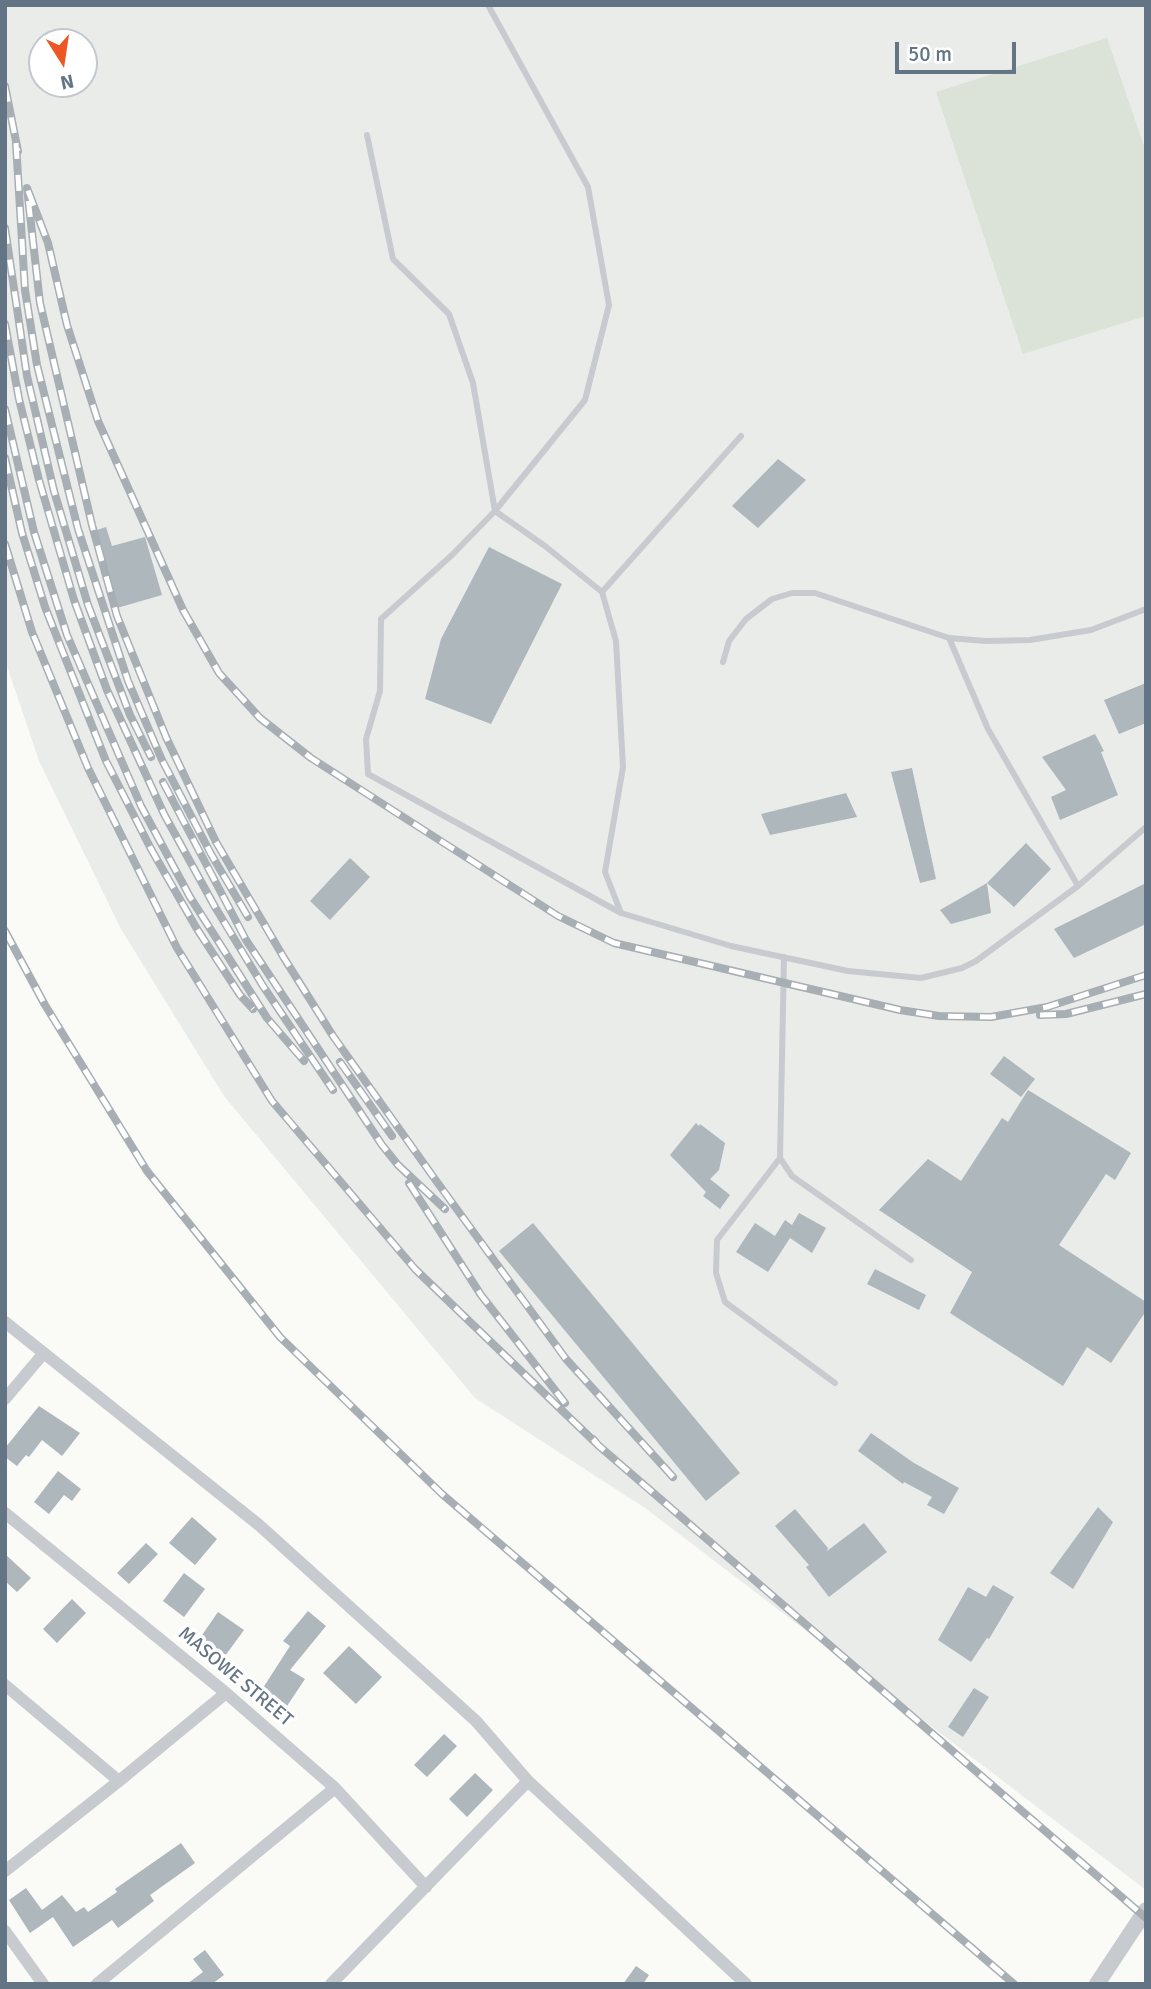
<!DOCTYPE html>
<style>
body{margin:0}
#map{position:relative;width:1151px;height:1989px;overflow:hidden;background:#fafaf7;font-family:Signika,sans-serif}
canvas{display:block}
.frame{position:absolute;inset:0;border:7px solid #637584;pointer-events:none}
.north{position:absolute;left:28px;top:28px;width:70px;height:70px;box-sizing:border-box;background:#fff;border:2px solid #c1c8ce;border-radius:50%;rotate:168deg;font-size:19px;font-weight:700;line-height:28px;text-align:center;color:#637584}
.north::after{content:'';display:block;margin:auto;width:24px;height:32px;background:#ee5623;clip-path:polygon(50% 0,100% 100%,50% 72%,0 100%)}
.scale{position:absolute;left:895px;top:42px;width:121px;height:32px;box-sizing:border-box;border:4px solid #637584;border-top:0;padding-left:9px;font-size:21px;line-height:24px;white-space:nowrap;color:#637584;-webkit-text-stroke:5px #fff;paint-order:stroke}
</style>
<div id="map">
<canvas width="1151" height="1989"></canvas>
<div class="frame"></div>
<div class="north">N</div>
<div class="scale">50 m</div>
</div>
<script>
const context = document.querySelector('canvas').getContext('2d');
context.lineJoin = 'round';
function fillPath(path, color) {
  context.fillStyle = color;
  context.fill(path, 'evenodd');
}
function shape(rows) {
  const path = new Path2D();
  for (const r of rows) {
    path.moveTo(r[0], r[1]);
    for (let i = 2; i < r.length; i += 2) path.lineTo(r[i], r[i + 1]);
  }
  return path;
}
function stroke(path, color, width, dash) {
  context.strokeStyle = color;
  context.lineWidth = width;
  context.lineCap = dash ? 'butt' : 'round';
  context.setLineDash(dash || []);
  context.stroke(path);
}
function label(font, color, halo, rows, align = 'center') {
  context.font = font + ' Signika,sans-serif';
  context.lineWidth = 7;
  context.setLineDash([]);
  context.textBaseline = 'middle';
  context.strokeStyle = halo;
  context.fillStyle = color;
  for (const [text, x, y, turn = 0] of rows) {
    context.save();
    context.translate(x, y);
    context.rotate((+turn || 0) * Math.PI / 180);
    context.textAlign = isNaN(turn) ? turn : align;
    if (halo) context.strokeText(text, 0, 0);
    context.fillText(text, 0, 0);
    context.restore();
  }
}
fillPath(shape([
 [5,5,1146,5,1146,1890,645,1508,475,1398,224,1096,121,929,39,761,5,660],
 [42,42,84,42,84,84,42,84]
]), '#eaecea');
fillPath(shape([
 [1107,38,1146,152,1146,316,1023,354,936,92]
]), '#dbe2d8');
fillPath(shape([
 [778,459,806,480,758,528,732,506],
 [106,527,112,546,145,537,162,595,117,608,94,531],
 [489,547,562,584,491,724,425,699,441,639],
 [1146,683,1146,723,1119,734,1104,700],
 [1095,734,1104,751,1101,752,1118,795,1060,820,1051,797,1066,790,1042,757],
 [912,768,936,879,920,883,891,772],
 [846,793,857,817,770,835,761,814],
 [1026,843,1051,869,1014,907,987,883],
 [350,858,370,877,330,920,310,901],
 [987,883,991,913,951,924,940,910],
 [1146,883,1146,924,1074,958,1054,929],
 [1004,1056,1035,1079,1021,1097,990,1074],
 [1028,1090,1131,1153,1115,1180,1106,1174,1059,1245,1146,1302,1146,1311,1111,1363,1087,1347,1063,1386,950,1313,972,1272,879,1210,928,1159,961,1181,1002,1118,1008,1122],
 [696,1123,699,1126,700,1124,725,1143,719,1170,710,1179,730,1195,720,1209,703,1196,706,1192,670,1155],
 [799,1213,826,1228,812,1253,790,1238,768,1272,736,1252,755,1223,775,1236,785,1220,792,1225],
 [533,1223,740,1473,706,1501,499,1251],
 [875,1269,926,1295,919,1310,867,1284],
 [39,1406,80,1433,62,1456,42,1440,29,1457,26,1455,17,1466,5,1457,5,1448],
 [871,1433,914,1463,959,1488,944,1514,927,1505,932,1497,904,1482,903,1484,858,1451],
 [58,1471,81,1489,72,1501,64,1495,49,1514,34,1502],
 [1098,1507,1113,1522,1073,1589,1050,1573],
 [795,1509,828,1548,827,1551,864,1523,887,1552,829,1597,806,1567,809,1565,775,1526],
 [192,1517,217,1539,195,1565,169,1543],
 [146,1543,158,1554,129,1584,117,1573],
 [5,1554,31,1578,17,1592,5,1581],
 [184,1573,205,1589,184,1617,163,1601],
 [993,1585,1014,1597,989,1639,987,1638,971,1662,938,1640,968,1587,986,1597],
 [72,1599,86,1613,57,1643,43,1629],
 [308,1611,326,1626,290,1670,305,1679,287,1706,261,1691,290,1646,283,1641],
 [218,1612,244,1630,225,1656,200,1638],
 [349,1646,382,1677,356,1704,323,1673],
 [974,1688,989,1697,963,1737,948,1727],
 [444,1734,457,1746,427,1777,414,1765],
 [475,1773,493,1790,467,1817,449,1799],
 [181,1843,195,1863,150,1895,154,1901,118,1928,112,1920,73,1947,53,1917,30,1933,9,1900,26,1888,42,1910,62,1895,76,1912,84,1907,88,1912,117,1892,115,1889],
 [205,1950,224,1975,212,1984,187,1984,203,1972,193,1959],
 [636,1966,649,1975,643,1984,623,1984]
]), '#adb7bc');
stroke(shape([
 [488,5,588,187,609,305,585,400,495,511,452,555,381,619,380,691,366,739,368,774,621,913],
 [367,135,393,259,449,314,473,383,495,511,545,546,602,592,616,641,623,767,605,872,621,913,731,946,848,971,921,978,962,968,976,961,1078,886,1146,827],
 [602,592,741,436],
 [949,638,988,729,1078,886],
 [723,662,729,641,746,619,772,599,792,593,815,593,949,638,986,641,1030,640,1091,630,1146,609],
 [784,957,780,1158,792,1176,911,1260],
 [780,1158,717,1240,716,1273,725,1302,835,1383]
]), '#c7cbcf', 6);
stroke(shape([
 [5,1322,259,1525,476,1721,528,1781,746,1984],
 [5,1399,43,1354],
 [5,1513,226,1693,335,1788,426,1887],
 [5,1685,119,1781],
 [5,1871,119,1781,226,1693],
 [5,1931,43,1984],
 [97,1984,335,1788],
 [331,1984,528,1781]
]), '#c7cbcf', 12);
stroke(shape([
 [1097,1984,1146,1910]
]), '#c7cbcf', 16);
const rail = shape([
 [5,86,18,151],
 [16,143,25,290,37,365,78,529,128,681,162,760,211,854,248,917],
 [5,228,27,376,54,491,88,605,130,715,151,757],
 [5,324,19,399,39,480,74,600,107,690,164,814,215,907,263,986,333,1090],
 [5,409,34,532,67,635,141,806,190,897,267,1018,304,1061],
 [5,458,22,533,45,607,106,761,151,849,197,929,240,995,253,1009],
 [5,544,32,632,88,768,177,948,272,1101,415,1269,599,1446],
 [163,782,246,940,382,1145,398,1165,445,1209],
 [5,931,45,1005,147,1171,280,1337,442,1494,1014,1984],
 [1040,1015,1066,1014,1146,994],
 [340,1062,392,1136],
 [409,1183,481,1295,565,1403],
 [593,1439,599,1446,1146,1918],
 [673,1477,566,1359,437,1182,333,1036,284,958,216,842,166,737,117,616,92,525,40,303,27,188,48,243,67,325,98,421,183,610,219,673,260,718,311,758,558,916,614,943,900,1010,939,1016,991,1017,1047,1007,1146,975]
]);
stroke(rail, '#a7aeb4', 8);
stroke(rail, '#fff', 5, [16]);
label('19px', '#637584', '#fff', [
 ["MASOWE STREET",235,1677,40]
]);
</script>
